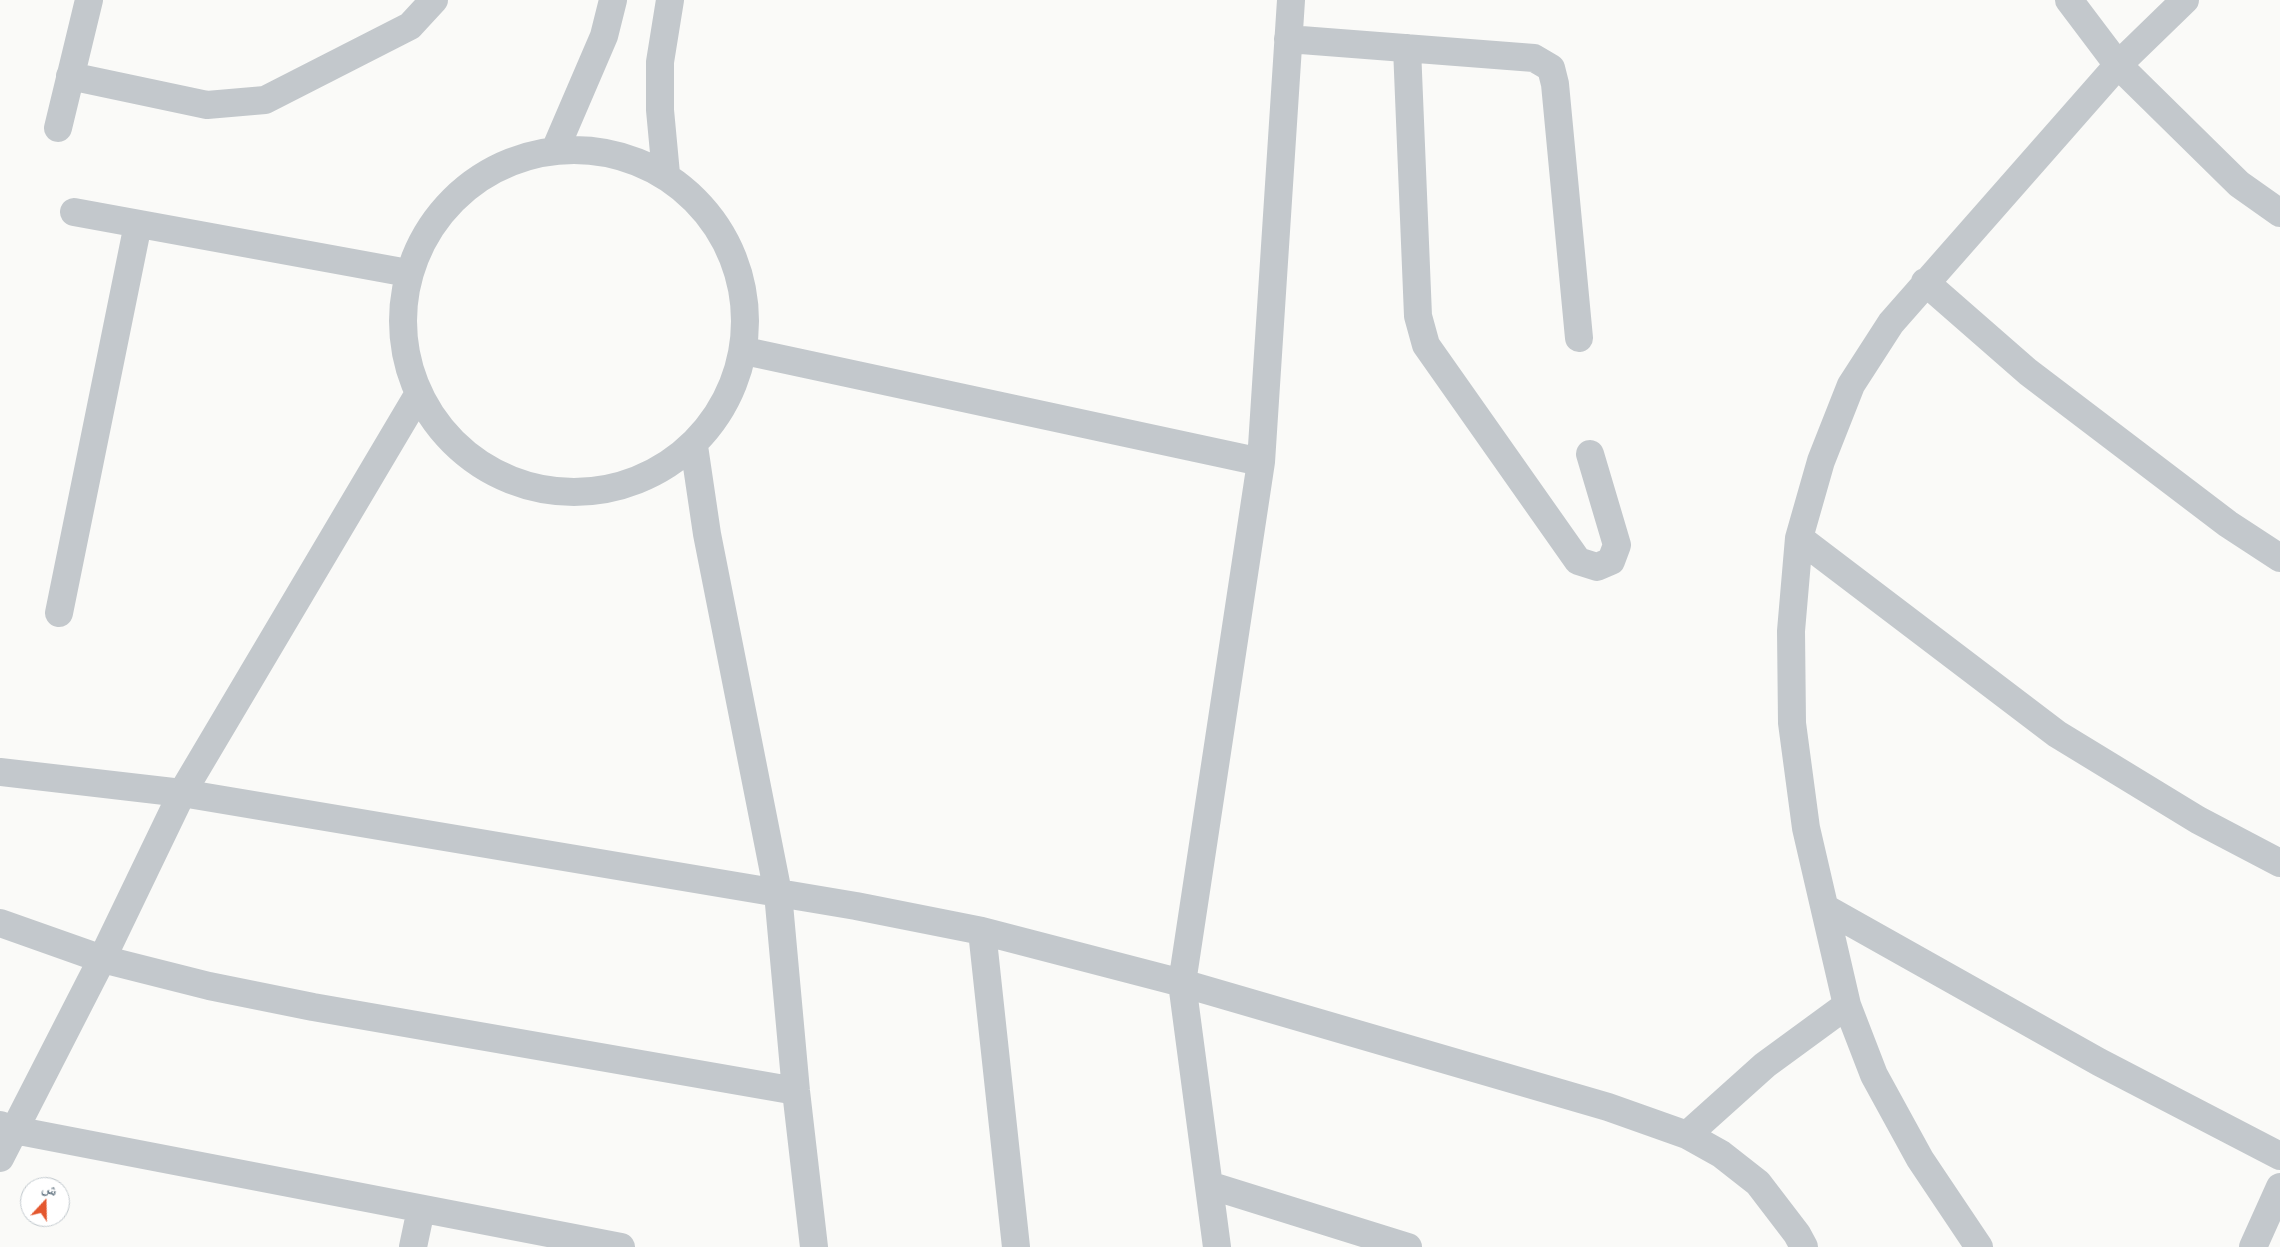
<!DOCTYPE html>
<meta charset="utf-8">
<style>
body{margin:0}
#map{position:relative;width:2280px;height:1247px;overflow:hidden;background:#fafaf8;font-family:"PT Sans Narrow","Noto Naskh Arabic",sans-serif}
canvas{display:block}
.north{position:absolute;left:20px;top:1177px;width:50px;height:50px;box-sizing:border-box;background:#fff;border:1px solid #c1c8cd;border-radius:50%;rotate:21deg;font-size:14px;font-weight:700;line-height:20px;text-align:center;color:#657683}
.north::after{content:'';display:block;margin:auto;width:18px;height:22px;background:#e4572e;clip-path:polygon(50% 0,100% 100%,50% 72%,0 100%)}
</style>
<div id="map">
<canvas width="2280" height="1247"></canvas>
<div class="north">ش</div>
</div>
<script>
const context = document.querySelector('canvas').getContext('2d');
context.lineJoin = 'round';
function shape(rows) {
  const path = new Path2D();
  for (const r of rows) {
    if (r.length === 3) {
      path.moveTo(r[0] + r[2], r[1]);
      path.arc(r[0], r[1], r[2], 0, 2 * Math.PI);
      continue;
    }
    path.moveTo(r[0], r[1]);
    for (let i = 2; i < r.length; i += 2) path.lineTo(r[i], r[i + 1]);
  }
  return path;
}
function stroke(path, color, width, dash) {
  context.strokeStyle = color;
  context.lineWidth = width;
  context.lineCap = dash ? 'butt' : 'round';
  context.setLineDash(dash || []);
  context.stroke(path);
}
stroke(shape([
 [2069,0,2118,65,2239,184,2280,213],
 [1288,39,1534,58,1551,68,1555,84,1579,338],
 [1407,48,1418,316,1426,345,1578,561,1597,567,1611,561,1617,545,1590,454],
 [70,76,207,105,265,100,410,26,434,0],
 [58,128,89,0],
 [555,150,604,36,613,0],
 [574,321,171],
 [666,174,660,110,660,62,670,0],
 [74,212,408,273],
 [1925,282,2028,372,2228,524,2280,558],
 [745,351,1261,462],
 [694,446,707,534,778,893,796,1091,814,1247],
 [1799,538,2057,734,2198,820,2280,863],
 [59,613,138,224],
 [0,772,182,793,856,906,982,931,1182,983,1608,1107,1687,1135,1721,1154,1758,1183,1797,1234,1804,1247],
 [1825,908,2099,1062,2280,1156],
 [0,923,102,959,209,986,313,1007,796,1091],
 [982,931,1016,1247],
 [0,1125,14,1130,621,1247],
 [1687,1135,1765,1065,1847,1005],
 [0,1158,102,959,182,793,418,395],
 [1209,1185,1408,1247],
 [413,1247,421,1209],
 [1217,1247,1182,983,1261,462,1291,0],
 [1979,1247,1920,1159,1874,1075,1847,1005,1806,828,1792,723,1791,631,1799,538,1821,461,1851,385,1891,323,2118,65,2185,0],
 [2253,1247,2280,1187]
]), '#c3c8cc', 28);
</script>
